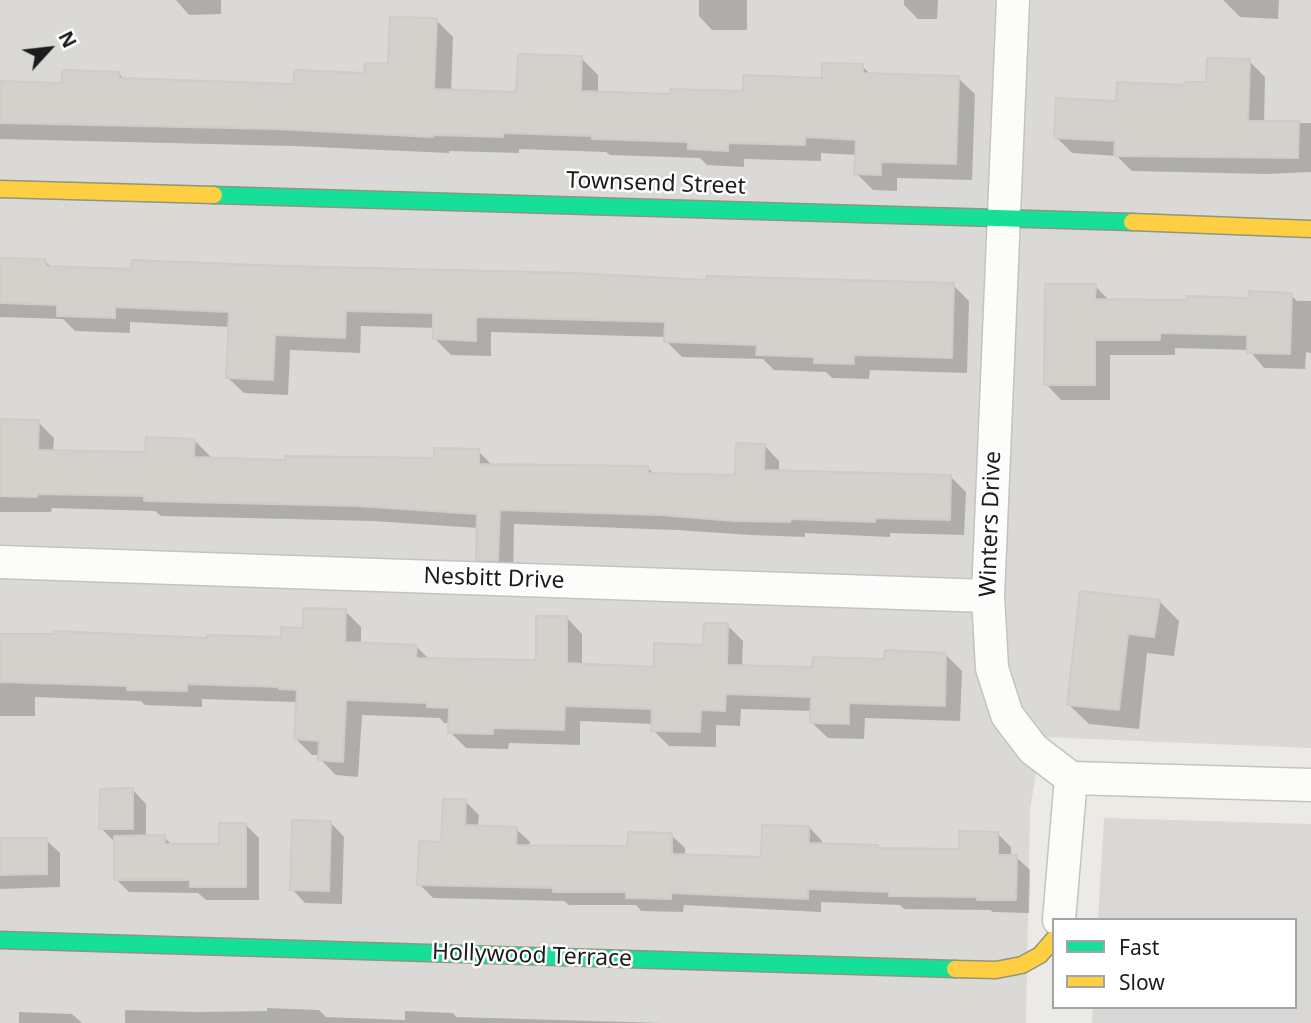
<!DOCTYPE html>
<style>
body{margin:0}
#map{position:relative;width:1311px;height:1023px;overflow:hidden;background:#eceae4;font-family:"Noto Sans",sans-serif}
canvas{display:block}
.legend{position:absolute;left:1052px;top:918px;width:245px;height:91px;box-sizing:border-box;background:#fff;border:2px solid #a4a4a4;margin:0;padding:9px 12px;list-style:none;font-size:21px;color:#1c1c1c}
.legend li{display:flex;align-items:center;gap:14px;height:35px}
.legend b{width:35px;border:2px solid #a4a4a4}
.north{position:absolute;left:14px;top:14px;width:70px;height:70px;-webkit-text-stroke:5px #fff;paint-order:stroke;rotate:63deg;font-size:19px;font-weight:700;line-height:28px;text-align:center;color:#1c1c1c}
.north::after{content:'';display:block;margin:auto;width:24px;height:32px;background:#1c1c1c;clip-path:polygon(50% 0,100% 100%,50% 72%,0 100%)}
</style>
<div id="map">
<canvas width="1311" height="1023"></canvas>
<ul class="legend">
<li><b style="height:9px;background:#16e098"></b>Fast</li>
<li><b style="height:9px;background:#ffcf43"></b>Slow</li>
</ul>
<div class="north">N</div>
</div>
<script>
const context = document.querySelector('canvas').getContext('2d');
context.lineJoin = 'round';
function fillPath(path, color) {
  context.fillStyle = color;
  context.fill(path, 'evenodd');
}
function shape(rows) {
  const path = new Path2D();
  for (const r of rows) {
    path.moveTo(r[0], r[1]);
    for (let i = 2; i < r.length; i += 2) path.lineTo(r[i], r[i + 1]);
  }
  return path;
}
function stroke(path, color, width, dash) {
  context.strokeStyle = color;
  context.lineWidth = width;
  context.lineCap = dash ? 'butt' : 'round';
  context.setLineDash(dash || []);
  context.stroke(path);
}
function label(font, color, halo, rows, align = 'center') {
  context.font = font + ' "Noto Sans",sans-serif';
  context.lineWidth = 5;
  context.setLineDash([]);
  context.textBaseline = 'middle';
  context.strokeStyle = halo;
  context.fillStyle = color;
  for (const [text, x, y, turn = 0] of rows) {
    context.save();
    context.translate(x, y);
    context.rotate((+turn || 0) * Math.PI / 180);
    context.textAlign = isNaN(turn) ? turn : align;
    if (halo) context.strokeText(text, 0, 0);
    context.fillText(text, 0, 0);
    context.restore();
  }
}
fillPath(shape([
 [0,0,1311,0,1311,748,1042,737,1030,810,1026,1023,0,1023]
]), '#dad9d6');
fillPath(shape([
 [1104,818,1311,824,1311,1023,1092,1023,1093,1007,1295,1007,1295,920,1098,920]
]), '#d9d8d6');
fillPath(shape([
 [176,0,221,0,221,14,189,15],
 [699,0,747,0,747,30,712,30,699,16],
 [904,0,938,0,937,19,918,19,904,5],
 [1223,0,1279,0,1278,19,1240,17],
 [436,20,453,37,451,92,518,94,581,58,598,75,598,93,671,95,744,93,823,79,862,66,871,75,958,78,975,94,972,180,897,178,897,191,873,190,856,173,857,155,821,153,821,161,744,159,744,167,707,165,700,158,610,155,606,152,519,149,519,153,449,151,449,153,293,146,0,139,0,82,63,85,119,74,125,80,296,86,366,74,390,66],
 [1249,61,1265,77,1264,123,1311,123,1311,172,1267,174,1132,171,1117,156,1072,153,1056,137,1118,103,1186,87,1208,84],
 [0,260,45,261,52,268,953,285,969,301,967,373,870,370,869,379,832,378,826,372,774,370,763,359,682,357,666,341,666,337,491,332,491,356,451,355,435,339,435,328,361,326,360,353,290,350,288,395,244,393,228,378,230,327,130,322,130,333,75,331,63,319,0,317],
 [1095,286,1110,301,1251,299,1291,295,1297,301,1311,301,1311,353,1306,352,1305,369,1264,368,1249,350,1175,348,1175,355,1110,355,1110,400,1061,400,1046,384],
 [0,421,38,422,54,438,53,452,147,454,194,440,210,456,210,460,286,462,435,460,478,451,493,466,648,468,655,475,737,477,764,445,779,461,779,472,950,476,966,492,964,535,890,533,890,537,805,533,805,537,751,535,676,530,514,524,513,575,493,575,478,559,478,528,373,521,161,516,155,511,52,508,51,512,0,512],
 [1082,593,1159,601,1179,621,1174,656,1147,653,1139,729,1089,724,1068,704],
 [345,611,361,627,361,644,416,646,430,660,537,662,567,618,582,634,582,666,655,669,705,646,727,625,743,641,742,667,814,669,946,655,962,671,960,721,865,718,864,739,828,738,812,723,813,711,741,709,740,726,716,725,716,747,669,746,653,730,653,724,580,721,580,745,509,743,508,749,466,748,450,732,450,723,444,723,440,718,362,715,358,777,336,775,320,759,320,755,312,755,296,739,298,705,294,702,202,699,202,707,145,705,141,701,35,697,35,716,0,716,0,635,283,639],
 [133,790,146,804,146,837,164,837,173,846,220,846,246,825,259,838,259,900,206,900,198,893,129,892,116,879,115,842,101,828],
 [465,801,479,815,478,827,516,829,530,842,529,847,629,848,671,835,685,848,685,857,763,859,809,827,822,841,822,845,877,847,880,850,960,850,998,834,1011,847,1011,857,1016,857,1030,870,1029,913,993,912,990,910,904,909,900,905,821,902,821,912,684,905,683,912,641,911,636,905,569,905,564,901,433,898,419,884],
 [331,823,344,837,342,904,305,903,292,889],
 [0,840,46,840,60,853,60,887,0,889],
 [267,1008,319,1010,326,1017,405,1020,405,1011,453,1013,456,1017,662,1023,125,1023,125,1010,198,1012,267,1011],
 [19,1012,72,1014,82,1023,19,1023]
]), '#0003');
const building = shape([
 [390,17,437,18,434,89,516,92,518,54,582,56,581,91,670,94,670,89,743,91,743,75,822,78,822,63,863,64,863,73,959,76,956,164,881,162,881,175,854,174,856,140,805,137,805,145,728,143,728,151,688,149,688,142,592,139,592,136,503,133,503,137,433,135,433,137,275,129,0,123,0,81,62,83,62,70,119,72,119,78,294,84,294,70,364,73,365,63,388,64,390,17],
 [1207,58,1250,59,1248,121,1299,121,1298,158,1114,156,1115,141,1054,138,1056,98,1116,101,1117,82,1184,85,1185,82,1206,82,1207,58],
 [0,258,46,259,46,266,131,269,132,260,284,266,574,273,706,280,707,276,954,283,952,358,854,355,854,364,814,363,814,357,756,355,757,345,664,342,665,322,476,317,476,341,433,339,433,313,346,311,345,338,275,335,273,380,226,378,229,312,115,307,115,318,57,316,57,305,0,303,0,258],
 [1045,284,1096,284,1095,299,1187,300,1187,296,1249,298,1249,291,1292,293,1290,354,1247,353,1247,335,1160,333,1160,340,1095,340,1095,385,1044,385,1045,284],
 [0,419,39,420,38,450,145,452,146,437,195,439,194,457,285,460,285,456,434,458,434,448,479,449,479,464,648,466,648,473,735,475,736,443,765,444,764,470,951,475,950,520,875,518,875,522,791,519,790,522,734,521,660,515,500,510,498,561,476,560,477,514,357,506,144,501,144,496,37,494,37,497,0,496,0,419],
 [1080,591,1160,600,1154,637,1128,634,1119,710,1067,705,1080,591],
 [303,608,346,609,345,642,417,645,416,658,536,660,536,616,567,616,567,663,654,667,654,643,703,645,704,623,728,623,727,665,812,667,813,657,884,659,885,650,946,653,945,706,849,703,849,724,810,723,811,697,726,694,725,711,701,710,700,732,651,731,652,709,565,706,564,730,493,728,493,734,448,733,449,708,427,707,427,703,346,700,343,762,318,760,319,741,294,739,297,690,279,689,279,687,187,684,187,691,127,690,127,686,0,682,0,634,54,634,54,631,207,638,207,635,281,637,281,627,303,628,303,608],
 [133,788,133,829,99,829,100,789,133,788],
 [443,799,466,799,465,825,517,827,516,845,627,846,628,832,672,833,672,854,761,857,762,825,809,826,809,843,878,845,877,848,959,849,959,831,998,832,998,855,1017,855,1016,900,977,900,977,897,889,896,889,892,808,889,808,899,671,893,671,899,626,898,626,892,553,892,553,888,417,885,419,841,441,842,443,799],
 [292,820,331,821,329,891,290,890,292,820],
 [219,823,246,823,246,887,190,887,190,880,114,880,114,836,165,835,165,844,219,844,219,823],
 [0,838,47,838,47,874,0,875,0,838]
]);
fillPath(building, '#d4d1cc');
stroke(building, '#cfcbc5', 2);
const street = shape([
 [1013,0,988,596,992,668,1007,715,1033,749,1071,778,1311,785],
 [0,562,988,596],
 [1059,920,1071,778]
]);
const fast = shape([
 [214,195,1132,222],
 [0,940,955,969]
]);
const slow = shape([
 [0,189,214,195],
 [1132,222,1311,229],
 [955,969,996,970,1022,965,1040,955,1054,939]
]);
stroke(street, '#c4c3c0', 35);
stroke(fast, '#91957c', 19);
stroke(slow, '#91957c', 19);
stroke(street, '#fcfcfb', 32);
stroke(fast, '#16e098', 16);
stroke(slow, '#ffcf43', 16);
label('23px', '#1c1c1c', '#fff', [
 ["Townsend Street",656,184,2],
 ["Winters Drive",991,524,-88],
 ["Nesbitt Drive",494,579,2],
 ["Hollywood Terrace",532,956,2]
]);
</script>
